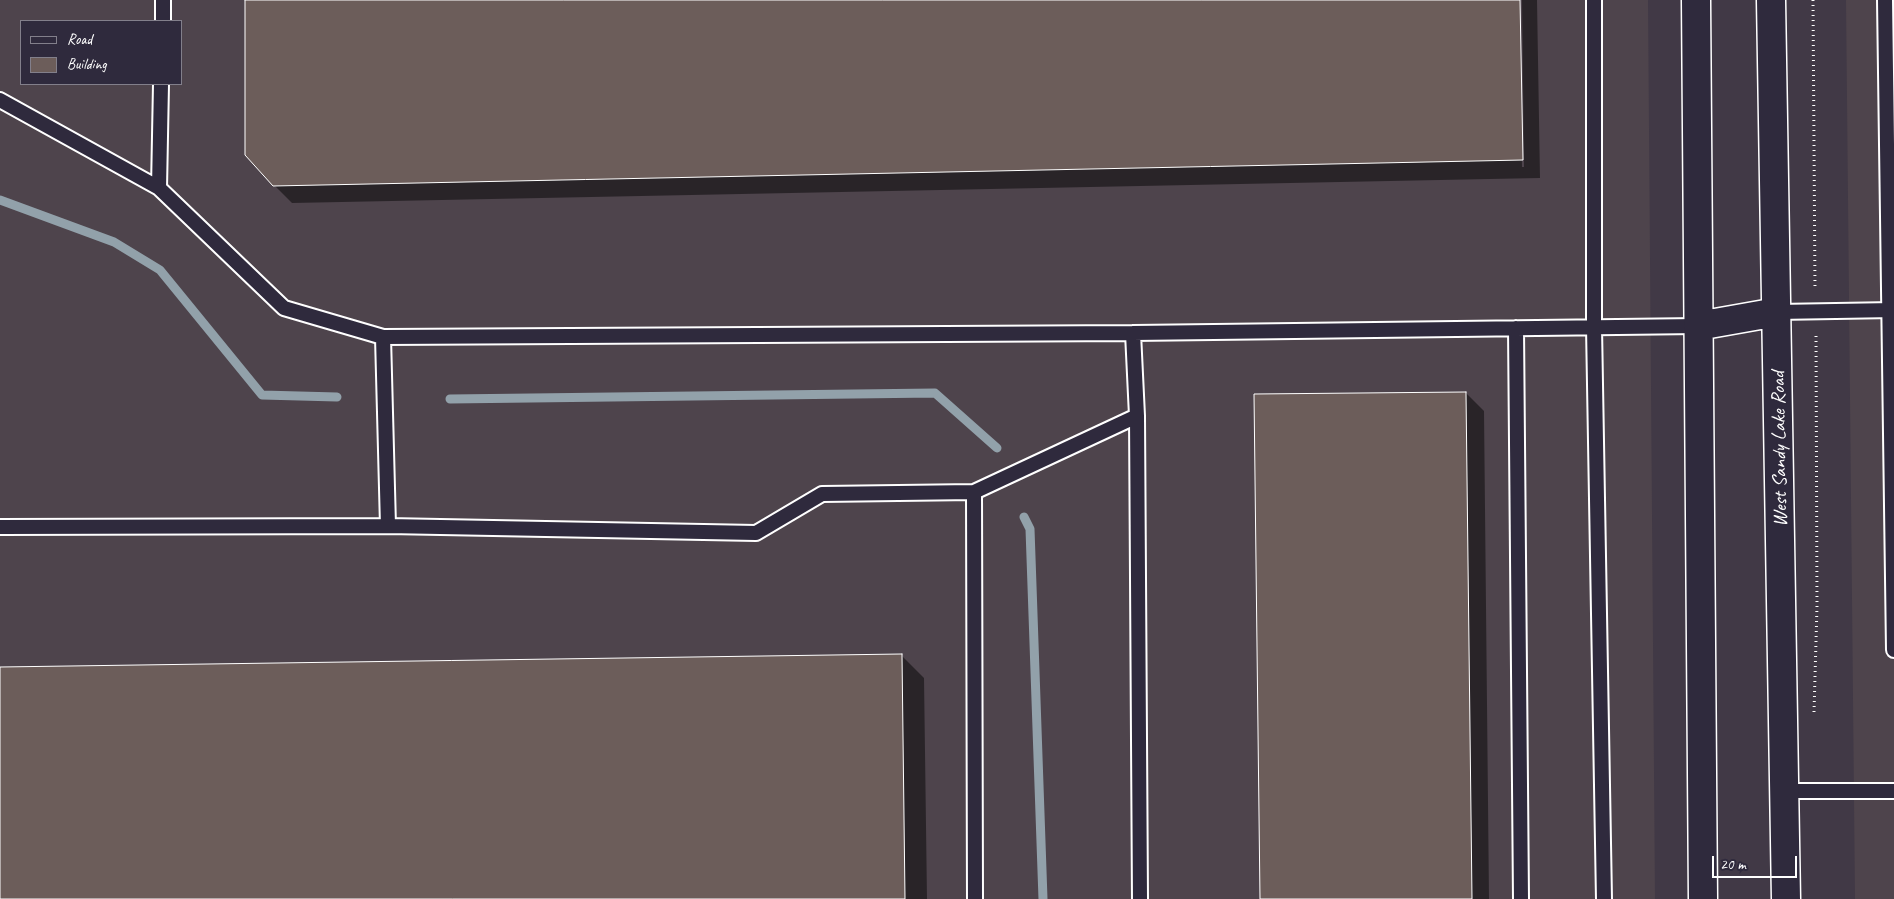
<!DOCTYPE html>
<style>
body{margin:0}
#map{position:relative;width:1894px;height:899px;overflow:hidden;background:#413946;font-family:Caveat,sans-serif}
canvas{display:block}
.legend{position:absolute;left:20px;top:20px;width:162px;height:65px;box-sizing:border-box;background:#2f2a3d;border:1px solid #827f8b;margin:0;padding:6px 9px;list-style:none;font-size:15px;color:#fff}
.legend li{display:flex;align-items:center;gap:10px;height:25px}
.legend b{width:25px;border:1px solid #827f8b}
.scale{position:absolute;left:1712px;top:856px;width:85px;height:22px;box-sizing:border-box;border:2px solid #fff;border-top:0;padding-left:6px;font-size:15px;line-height:18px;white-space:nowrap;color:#fff;-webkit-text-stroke:4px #2f2a3d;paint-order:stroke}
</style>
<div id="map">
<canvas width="1894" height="899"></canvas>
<ul class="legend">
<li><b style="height:6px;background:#2f2a3d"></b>Road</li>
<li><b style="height:14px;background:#6c5d5a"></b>Building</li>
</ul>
<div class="scale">20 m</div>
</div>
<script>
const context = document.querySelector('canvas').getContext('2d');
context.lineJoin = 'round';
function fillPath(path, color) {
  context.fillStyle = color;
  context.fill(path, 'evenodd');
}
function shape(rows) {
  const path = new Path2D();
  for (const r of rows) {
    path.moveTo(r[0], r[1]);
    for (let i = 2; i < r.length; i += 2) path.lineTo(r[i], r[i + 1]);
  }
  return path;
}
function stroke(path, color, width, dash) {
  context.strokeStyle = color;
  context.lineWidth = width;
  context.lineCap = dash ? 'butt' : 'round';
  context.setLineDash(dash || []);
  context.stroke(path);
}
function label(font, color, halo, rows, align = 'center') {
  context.font = font + ' Caveat,sans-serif';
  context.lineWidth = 4;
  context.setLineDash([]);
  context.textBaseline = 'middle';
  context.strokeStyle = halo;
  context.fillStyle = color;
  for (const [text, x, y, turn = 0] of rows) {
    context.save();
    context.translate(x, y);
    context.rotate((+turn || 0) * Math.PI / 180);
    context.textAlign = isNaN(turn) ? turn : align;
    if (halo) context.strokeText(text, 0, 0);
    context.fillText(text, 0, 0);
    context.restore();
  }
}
fillPath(shape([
 [0,0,1648,0,1655,899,0,899],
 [21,21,181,21,181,84,21,84],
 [1846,0,1894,0,1894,899,1855,899]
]), '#4e444c');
fillPath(shape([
 [246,0,1519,0,1522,167,1524,167,1522,0,1537,0,1540,178,292,203,274,185],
 [1466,393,1484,411,1489,899,1261,899],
 [901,655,924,678,927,899,0,899,0,668]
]), '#0007');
stroke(shape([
 [0,200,114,242,160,270,262,395,337,397],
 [450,399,935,393,997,448],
 [1024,517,1030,529,1043,899]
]), '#92a1aa', 9);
const building = shape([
 [245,0,1520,0,1523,160,273,186,245,155,245,0],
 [1466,392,1472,899,1260,899,1254,394,1466,392],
 [902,654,905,899,0,899,0,667,902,654]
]);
fillPath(building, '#6c5d5a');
stroke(building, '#fff', 1);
const service = shape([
 [1594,0,1594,327,1604,899],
 [1885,0,1894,650],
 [163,21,163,0],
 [0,100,159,188,284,308,383,337,388,526,756,533,822,494,974,492,1137,416,1140,899],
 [159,188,161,84],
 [1777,312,1894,310],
 [1516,328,1521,899],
 [1133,333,1137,416],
 [383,337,1133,333,1698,326],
 [974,492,975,899],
 [0,527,388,526],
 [1785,791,1894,791]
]);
const secondary = shape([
 [1696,0,1703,899],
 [1771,0,1786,899],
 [1698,326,1777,312]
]);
stroke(service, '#fff', 18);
stroke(secondary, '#fff', 31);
stroke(shape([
 [1813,0,1815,289],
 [1814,712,1817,606,1816,333]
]), '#fff', 3, [1, 4]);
stroke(service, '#2f2a3d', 14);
stroke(secondary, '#2f2a3d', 28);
label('20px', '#fff', '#2f2a3d', [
 ["West Sandy Lake Road",1780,449,-91]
]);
</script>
